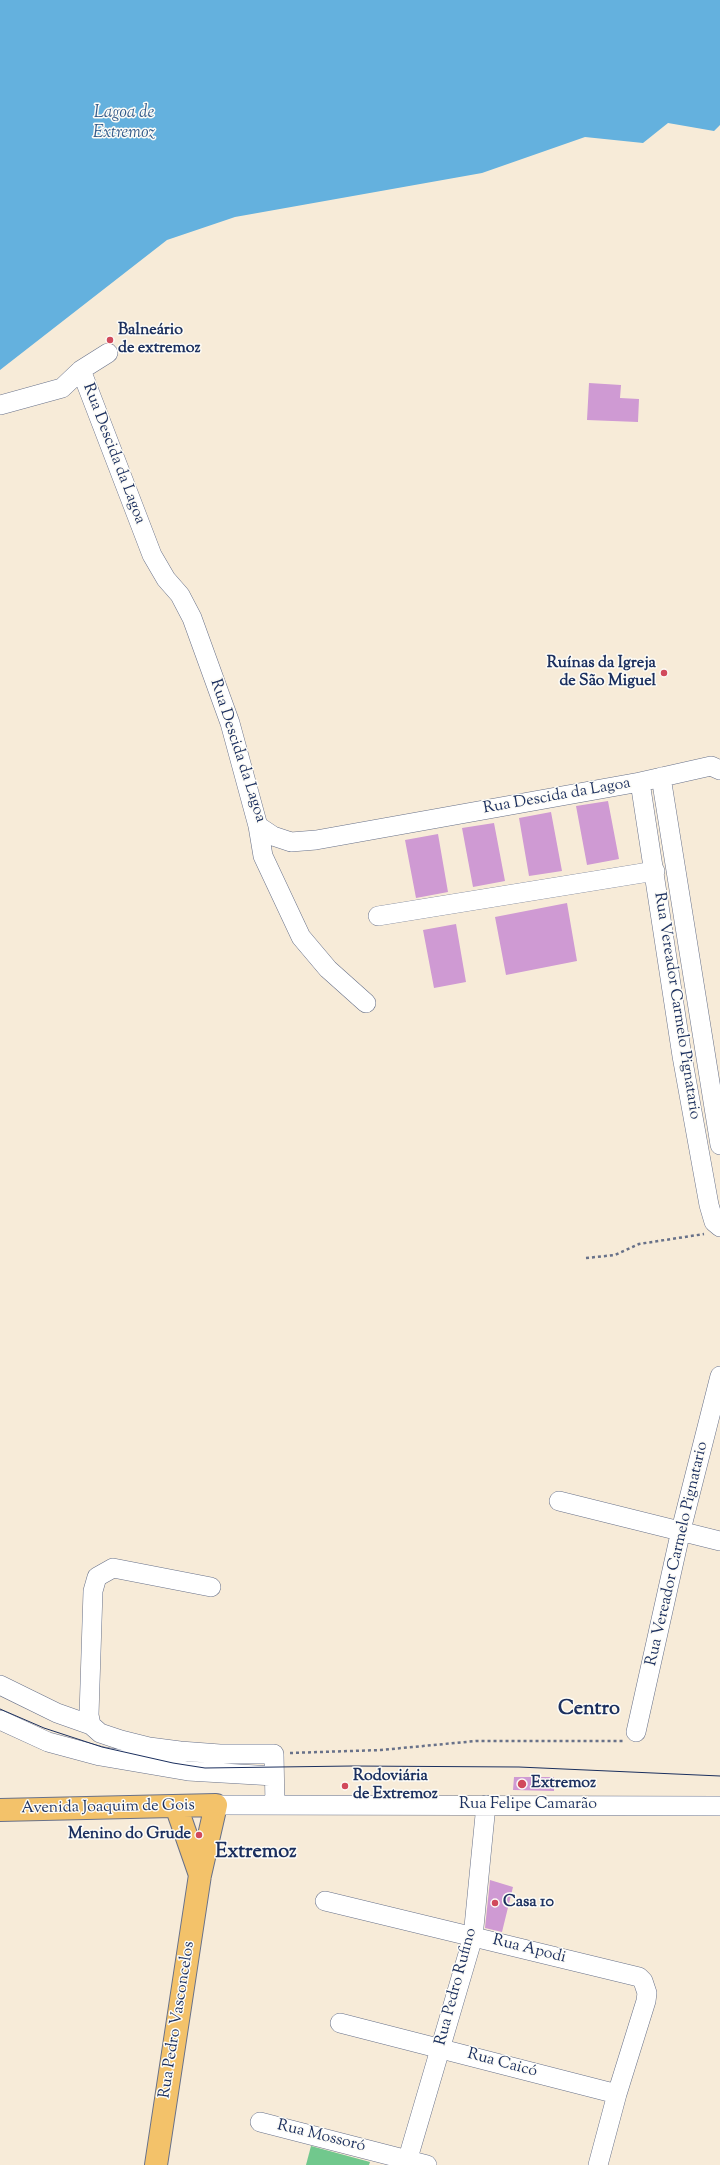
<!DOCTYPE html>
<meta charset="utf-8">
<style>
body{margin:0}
canvas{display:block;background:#f7ebd8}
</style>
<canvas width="720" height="2165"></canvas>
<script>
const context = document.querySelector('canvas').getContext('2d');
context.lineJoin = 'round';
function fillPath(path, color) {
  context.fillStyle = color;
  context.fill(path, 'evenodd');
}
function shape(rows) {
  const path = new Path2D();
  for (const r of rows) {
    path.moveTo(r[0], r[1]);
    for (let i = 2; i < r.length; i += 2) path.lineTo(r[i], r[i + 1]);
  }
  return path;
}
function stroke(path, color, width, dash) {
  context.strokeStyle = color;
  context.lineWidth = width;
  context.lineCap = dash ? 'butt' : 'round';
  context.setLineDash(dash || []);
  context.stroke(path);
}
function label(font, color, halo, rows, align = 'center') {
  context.font = font + ' "Sorts Mill Goudy",serif';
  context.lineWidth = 3;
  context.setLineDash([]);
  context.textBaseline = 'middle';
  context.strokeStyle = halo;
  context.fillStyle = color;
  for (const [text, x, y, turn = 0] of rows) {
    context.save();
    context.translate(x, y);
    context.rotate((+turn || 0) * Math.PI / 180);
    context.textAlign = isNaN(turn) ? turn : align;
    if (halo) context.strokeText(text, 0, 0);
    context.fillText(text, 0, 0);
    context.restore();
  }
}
fillPath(shape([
 [311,2146,370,2162,369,2165,306,2165]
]), '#71c88d');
fillPath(shape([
 [0,0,720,0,720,125,714,131,668,123,643,143,585,137,482,173,235,217,167,240,0,370]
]), '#64b1de');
fillPath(shape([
 [589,383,621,385,620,398,639,399,638,422,587,420],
 [608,801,619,859,587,865,576,806],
 [551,812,562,871,529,876,519,818],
 [494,823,505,881,473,887,462,828],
 [438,834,448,892,416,898,405,840],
 [567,903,577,961,506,975,495,917],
 [456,924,466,982,434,988,423,930],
 [514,1777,554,1777,554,1791,513,1790],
 [490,1880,513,1887,502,1932,485,1928]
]), '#cf9ad3');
const minor = shape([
 [81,370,152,555,166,579,180,595,192,618,230,723,258,826,263,856,301,937,328,969,366,1003],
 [0,405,62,388,81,370,108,353],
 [661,777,720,1145],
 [640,782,682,1056,709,1205,714,1222,720,1227],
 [258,826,273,836,291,842,316,840,640,782,711,766,720,770],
 [378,916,655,871],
 [559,1501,720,1541],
 [0,1685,57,1713,91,1725,100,1733,121,1740,149,1747,180,1751,220,1754,274,1754,275,1805],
 [0,1720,48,1742,100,1756,188,1771,274,1776],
 [91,1725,89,1715,93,1591,97,1577,113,1568,211,1587],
 [636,1732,681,1530,720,1376],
 [216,1805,720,1806],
 [325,1901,639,1977,643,1981,647,1993,646,2001,617,2094,598,2165],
 [340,2023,617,2094],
 [260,2122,427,2165],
 [406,2165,473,1937,486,1805]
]);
const major = shape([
 [176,1806,200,1875],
 [0,1810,216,1805,200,1875,156,2165]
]);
stroke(minor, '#687189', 20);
stroke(major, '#687189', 24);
stroke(shape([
 [586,1258,615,1255,639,1244,704,1234],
 [290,1753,381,1750,476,1741,623,1741]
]), '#687189', 2.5, [3, 3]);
stroke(minor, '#fff', 19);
stroke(major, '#f3c26a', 22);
stroke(shape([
 [0,1709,44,1728,102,1747,173,1763,205,1768,352,1766,519,1767,720,1776]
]), '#1b2f5e', 1);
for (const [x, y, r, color] of [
 [110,340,4,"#d1495b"],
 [664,673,4,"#d1495b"],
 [522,1784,5,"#d1495b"],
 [345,1786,4,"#d1495b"],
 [199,1835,4,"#d1495b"],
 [495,1903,4,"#d1495b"]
]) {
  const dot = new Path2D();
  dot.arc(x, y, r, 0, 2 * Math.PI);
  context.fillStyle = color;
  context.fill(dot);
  stroke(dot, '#fdfcf7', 1.5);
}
label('bold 16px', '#1b2f5e', '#fdfcf7', [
 ["Balneário",118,331],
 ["de extremoz",118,349],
 ["Ruínas da Igreja",656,664,"right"],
 ["de São Miguel",656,682,"right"],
 ["Rodoviária",353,1777],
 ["de Extremoz",353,1795],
 ["Extremoz",531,1784],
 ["Menino do Grude",191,1835,"right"],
 ["Casa 10",503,1903]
], 'left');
label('16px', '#1b2f5e', '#fdfcf7', [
 ["Rua Descida da Lagoa",113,454,69],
 ["Rua Descida da Lagoa",237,751,72],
 ["Rua Descida da Lagoa",557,797,-10],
 ["Rua Vereador Carmelo Pignatario",676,1006,81],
 ["Rua Vereador Carmelo Pignatario",678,1554,-77],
 ["Rua Felipe Camarão",528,1805],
 ["Avenida Joaquim de Gois",108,1808,-1],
 ["Rua Apodi",529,1950,14],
 ["Rua Pedro Rufino",457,1987,-75],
 ["Rua Pedro Vasconcelos",178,2020,-81],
 ["Rua Caicó",502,2064,15],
 ["Rua Mossoró",321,2137,14]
]);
label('italic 17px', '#355c8b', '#fdfcf7', [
 ["Lagoa de",124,114],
 ["Extremoz",124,134]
]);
label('bold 20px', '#1b2f5e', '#fdfcf7', [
 ["Centro",589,1711],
 ["Extremoz",256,1854]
]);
</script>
